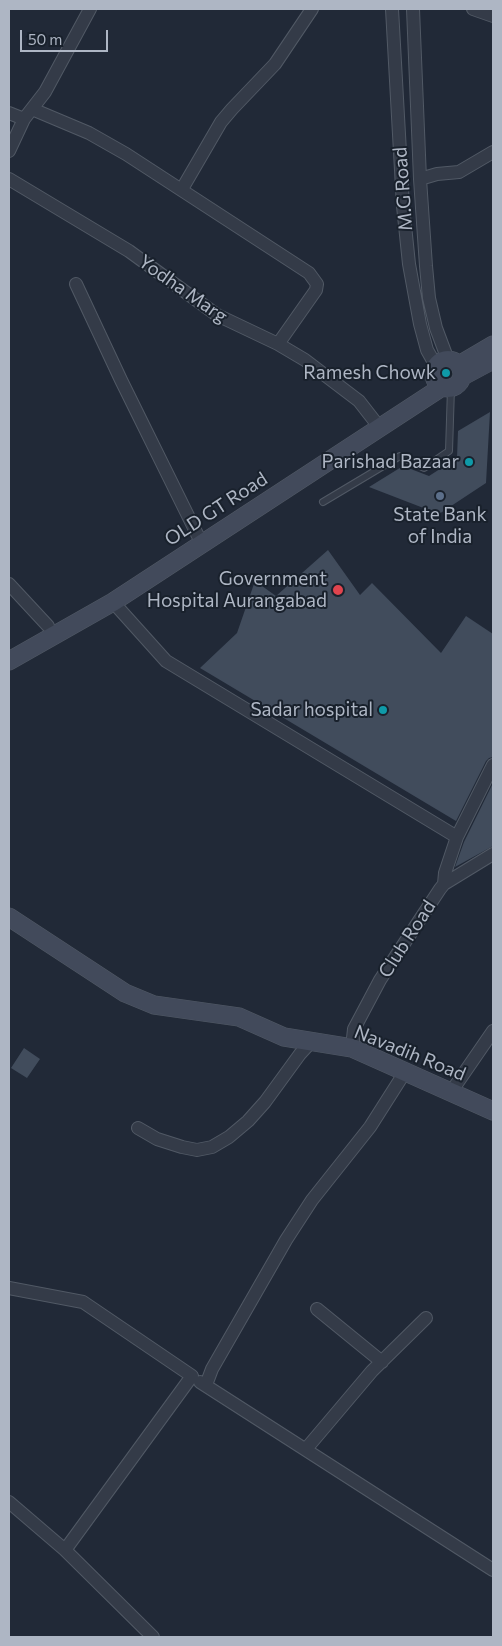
<!DOCTYPE html>
<style>
body{margin:0}
#map{position:relative;width:502px;height:1646px;overflow:hidden;background:#212937;font-family:Commissioner,sans-serif}
canvas{display:block}
.frame{position:absolute;inset:0;border:10px solid #aeb6c4;pointer-events:none}
.scale{position:absolute;left:20px;top:30px;width:88px;height:22px;box-sizing:border-box;border:2px solid #aeb6c4;border-top:0;padding-left:6px;font-size:15px;line-height:18px;white-space:nowrap;color:#aeb6c4;-webkit-text-stroke:4px #19212c;paint-order:stroke}
</style>
<div id="map">
<canvas width="502" height="1646"></canvas>
<div class="frame"></div>
<div class="scale">50 m</div>
</div>
<script>
const context = document.querySelector('canvas').getContext('2d');
context.lineJoin = 'round';
function fillPath(path, color) {
  context.fillStyle = color;
  context.fill(path, 'evenodd');
}
function shape(rows) {
  const path = new Path2D();
  for (const r of rows) {
    if (r.length === 3) {
      path.moveTo(r[0] + r[2], r[1]);
      path.arc(r[0], r[1], r[2], 0, 2 * Math.PI);
      continue;
    }
    path.moveTo(r[0], r[1]);
    for (let i = 2; i < r.length; i += 2) path.lineTo(r[i], r[i + 1]);
  }
  return path;
}
function stroke(path, color, width, dash) {
  context.strokeStyle = color;
  context.lineWidth = width;
  context.lineCap = dash ? 'butt' : 'round';
  context.setLineDash(dash || []);
  context.stroke(path);
}
function label(font, color, halo, rows, align = 'center') {
  context.font = font + ' Commissioner,sans-serif';
  context.lineWidth = 4;
  context.setLineDash([]);
  context.textBaseline = 'middle';
  context.strokeStyle = halo;
  context.fillStyle = color;
  for (const [text, x, y, turn = 0] of rows) {
    context.save();
    context.translate(x, y);
    context.rotate((+turn || 0) * Math.PI / 180);
    context.textAlign = isNaN(turn) ? turn : align;
    if (halo) context.strokeText(text, 0, 0);
    context.fillText(text, 0, 0);
    context.restore();
  }
}
fillPath(shape([
 [490,412,486,483,439,514,369,487,403,466,429,476,457,458,458,431],
 [328,550,360,595,372,583,441,653,466,616,493,634,493,757,489,758,486,761,456,821,200,668,237,633,255,581,276,596],
 [493,783,493,846,455,867,464,842],
 [24,1048,40,1059,27,1078,11,1068]
]), '#414c5c');
const lane = shape([
 [323,502,400,456,424,468,449,451,451,388]
]);
const street = shape([
 [392,9,403,206,409,264,420,324,427,350,436,366],
 [413,9,420,179,426,266,429,298,436,328,448,360],
 [473,9,493,16],
 [32,109,89,133,126,154,309,273,317,284,316,290,278,344],
 [9,113,24,119],
 [9,151,24,119,45,92,90,9],
 [9,179,129,251,217,315,278,344,305,360,359,401,380,428],
 [420,179,437,174,459,172,493,152],
 [182,189,221,122,232,109,275,64,312,9],
 [76,284,121,380,198,536],
 [9,584,48,626],
 [113,602,166,661,457,837],
 [444,884,445,873,457,837,493,765],
 [352,1048,354,1029,380,980,440,889,444,884,493,854],
 [451,1092,493,1031],
 [138,1128,157,1139,182,1147,197,1150,212,1147,229,1137,248,1121,265,1102,300,1054,311,1042],
 [9,1288,83,1302,192,1376,65,1550],
 [317,1309,382,1362],
 [200,1382,493,1570],
 [206,1385,212,1369,286,1240,312,1200,370,1127,405,1072],
 [306,1449,372,1371,426,1318],
 [9,1502,65,1550,153,1637]
]);
const secondary = shape([
 [448,374,14],
 [459,365,493,345],
 [465,375,493,360],
 [9,661,113,602,442,387],
 [9,917,125,993,154,1005,239,1017,284,1037,352,1048,493,1111]
]);
stroke(lane, '#515965', 8);
stroke(street, '#515965', 14);
stroke(secondary, '#515965', 19);
stroke(lane, '#343b48', 6);
stroke(street, '#343b48', 12);
stroke(secondary, '#424a5b', 18);
for (const [x, y, r, color] of [
 [446,373,5,"#0f9aa8"],
 [469,462,5,"#0f9aa8"],
 [440,496,5,"#5c6f8a"],
 [338,590,6,"#e0444e"],
 [383,710,5,"#0f9aa8"]
]) {
  const dot = new Path2D();
  dot.arc(x, y, r, 0, 2 * Math.PI);
  context.fillStyle = color;
  context.fill(dot);
  stroke(dot, '#19212c', 2);
}
label('19px', '#aeb6c4', '#19212c', [
 ["M.G Road",403,189,-94],
 ["Yodha Marg",183,289,35],
 ["OLD GT Road",216,509,-33],
 ["Club Road",407,939,-57],
 ["Navadih Road",410,1053,22]
]);
label('19px', '#aeb6c4', '#19212c', [
 ["Ramesh Chowk",436,373],
 ["Parishad Bazaar",459,462],
 ["State Bank",440,515,"center"],
 ["of India",440,537,"center"],
 ["Government",327,579],
 ["Hospital Aurangabad",327,601],
 ["Sadar hospital",373,710]
], 'right');
</script>
